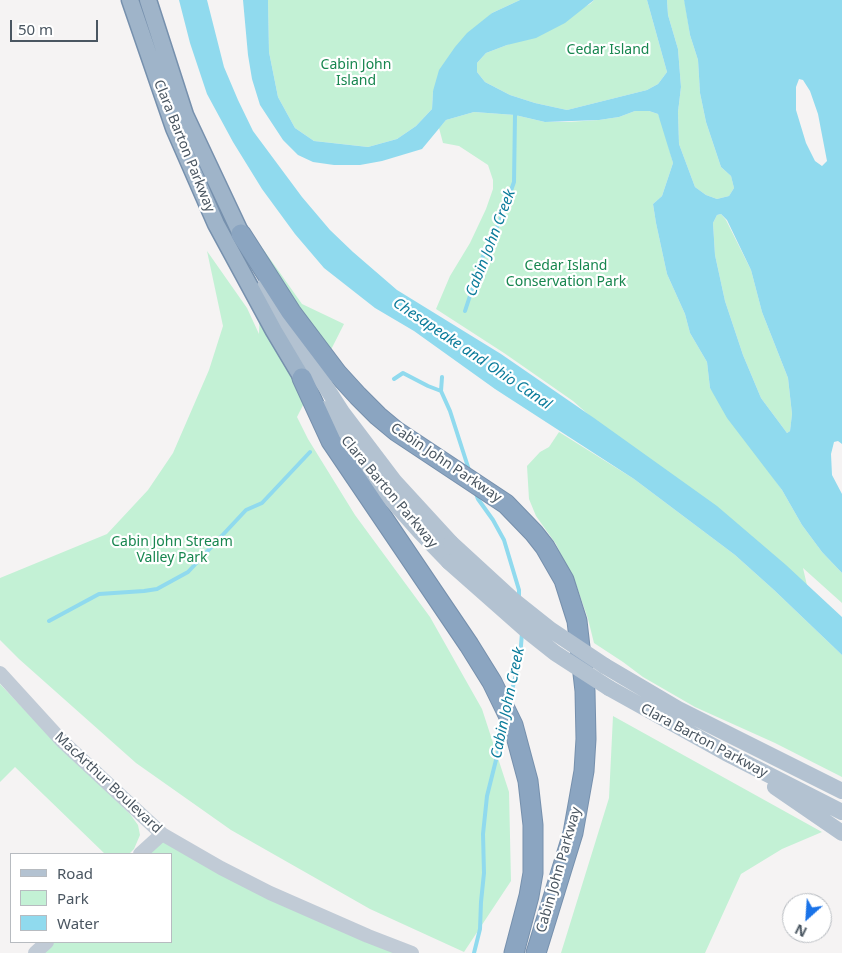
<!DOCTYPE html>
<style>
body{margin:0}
#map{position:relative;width:842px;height:953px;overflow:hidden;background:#f5f3f3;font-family:"Noto Sans",sans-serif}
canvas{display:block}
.legend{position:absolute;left:10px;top:853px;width:162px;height:90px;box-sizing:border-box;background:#fff;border:1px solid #b7bbc0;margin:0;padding:6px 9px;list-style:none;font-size:15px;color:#4a5661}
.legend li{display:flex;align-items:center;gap:10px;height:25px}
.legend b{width:25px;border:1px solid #b7bbc0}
.north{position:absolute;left:782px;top:893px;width:50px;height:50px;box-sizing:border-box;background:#fff;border:1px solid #b7bbc0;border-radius:50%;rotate:206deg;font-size:14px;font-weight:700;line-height:20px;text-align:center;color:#4a5661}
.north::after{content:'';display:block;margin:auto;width:18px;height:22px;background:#1a73e8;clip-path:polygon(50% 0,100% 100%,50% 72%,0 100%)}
.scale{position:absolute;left:10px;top:20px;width:88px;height:22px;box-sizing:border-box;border:2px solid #4a5661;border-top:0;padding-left:6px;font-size:15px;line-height:18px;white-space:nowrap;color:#4a5661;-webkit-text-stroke:4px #fff;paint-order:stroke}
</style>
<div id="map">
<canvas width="842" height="953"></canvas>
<ul class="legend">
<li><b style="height:6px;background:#b3c2d1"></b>Road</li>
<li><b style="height:14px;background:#c3f1d5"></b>Park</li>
<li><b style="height:14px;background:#90daee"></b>Water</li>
</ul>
<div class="north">N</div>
<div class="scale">50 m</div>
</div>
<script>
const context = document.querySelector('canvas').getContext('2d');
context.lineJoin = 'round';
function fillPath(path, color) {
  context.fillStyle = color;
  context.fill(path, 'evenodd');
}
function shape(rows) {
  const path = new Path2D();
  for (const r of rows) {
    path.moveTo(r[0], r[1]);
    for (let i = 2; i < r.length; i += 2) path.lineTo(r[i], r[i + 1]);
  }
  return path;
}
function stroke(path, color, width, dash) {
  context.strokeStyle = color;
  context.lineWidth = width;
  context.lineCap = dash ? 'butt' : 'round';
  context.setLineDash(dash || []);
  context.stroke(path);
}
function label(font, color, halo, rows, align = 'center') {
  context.font = font + ' "Noto Sans",sans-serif';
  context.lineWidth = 4.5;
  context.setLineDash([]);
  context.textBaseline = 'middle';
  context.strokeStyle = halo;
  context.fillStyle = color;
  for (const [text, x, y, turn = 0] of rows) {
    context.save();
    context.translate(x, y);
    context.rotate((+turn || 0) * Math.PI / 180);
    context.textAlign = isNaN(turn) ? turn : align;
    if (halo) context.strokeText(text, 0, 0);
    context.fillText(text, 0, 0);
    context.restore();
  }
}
fillPath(shape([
 [268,0,520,0,492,13,433,91,432,109,416,126,397,139,368,147,314,141,295,128,278,97,269,52],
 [594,0,647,0,667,72,658,84,647,90,567,110,535,103,510,95,485,82,477,72,477,63,486,53,507,45,590,4],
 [667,0,684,0,685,3,690,35,698,60,700,93,706,122,721,167,731,176,734,188,729,196,717,199,706,195,695,187,679,144,678,112,681,87,678,49,668,15],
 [635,111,649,111,658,114,663,126,673,163,662,196,653,204,656,223,667,274,685,314,690,333,707,362,710,388,782,490,802,525,822,552,842,573,842,603,803,568,809,594,615,438,573,401,504,353,436,309,450,276,470,243,486,209,493,189,493,180,488,165,459,146,443,143,439,128,446,120,474,112,515,115,545,122,568,122,599,120,619,117],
 [721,214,726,220,751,270,762,312,788,378,792,414,790,431,787,433,761,398,743,355,725,301,715,255,713,223,717,215],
 [246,225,302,304,344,324,297,417,308,439,355,515,430,617,482,709,509,792,511,881,464,952,370,909,231,830,136,763,19,659,0,640,0,578,107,534,148,490,173,453,209,370,223,326,207,251,247,308,259,334,260,302,259,279,255,258],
 [559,432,634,479,735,555,774,590,842,655,842,777,775,743,695,707,643,677,623,662,594,643,588,619,577,587,556,544,536,516,529,499,527,466,540,452,549,447],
 [0,684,40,726,130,814,138,825,140,835,134,849,129,854,105,854,15,767,0,782],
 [613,716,822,832,782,849,741,874,705,953,561,953,609,798],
 [162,834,404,953,35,953,47,942,171,942,171,854,140,854]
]), '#c3f1d5');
fillPath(shape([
 [179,0,207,0,224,67,238,100,253,131,302,197,330,230,353,252,397,290,501,354,594,418,717,506,786,565,842,617,842,655,774,590,735,555,634,479,495,389,414,331,375,308,324,268,295,234,262,189,233,142,207,94,190,43],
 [243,0,268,0,269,52,278,97,295,128,314,141,368,147,397,139,416,126,432,109,433,91,439,70,455,47,467,33,492,13,520,0,594,0,565,23,536,38,507,45,486,53,477,63,477,72,485,82,510,95,535,103,567,110,647,90,658,84,667,72,647,0,667,0,668,15,678,49,681,87,678,112,679,144,695,187,706,195,717,199,729,196,734,188,731,176,721,167,706,122,700,93,698,60,690,35,684,0,842,0,842,444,838,441,834,442,831,454,832,475,842,494,842,573,822,552,802,525,782,490,727,418,710,388,707,362,690,333,685,314,667,274,656,223,653,204,662,196,673,163,658,114,649,111,635,111,619,117,599,120,545,122,515,115,474,112,446,120,422,149,382,161,360,165,334,165,313,162,298,155,283,140,260,105,252,79,248,55],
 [799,79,803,80,810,91,818,114,827,161,822,166,815,161,806,143,796,110,796,87],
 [721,214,727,220,751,270,762,312,788,378,792,414,790,431,787,433,761,398,743,355,725,301,715,255,713,223,717,215]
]), '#90daee');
stroke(shape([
 [465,311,484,253,500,221,514,182,515,115,518,112],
 [442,377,441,391,450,411,469,470],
 [394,379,403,373,428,386,441,391],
 [475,491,478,499,493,520,504,540,519,590,519,599],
 [49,621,99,594,144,591,157,589,188,572,246,510,262,503,310,452],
 [509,702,520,658,522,633],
 [474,953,480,929,481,902,484,873,483,834,487,796,505,724]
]), '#90daee', 4);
const trunk = shape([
 [130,0,174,128,216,224,274,331,302,378],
 [148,0,185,115,241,234]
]);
const motorway = shape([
 [241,234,291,312,337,373,358,396,378,416,396,431,506,504,534,533,545,547,564,580,577,621,585,691,586,739,584,771,573,833,536,953],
 [302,378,331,441,469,645,492,682,513,725,528,781,533,825,533,873,529,896,514,953]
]);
stroke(trunk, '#7690ad', 19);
stroke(motorway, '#7690ad', 21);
stroke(shape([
 [0,673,62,741,162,834,221,868,270,893,368,936,412,953],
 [140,854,162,834],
 [35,953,47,942]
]), '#c1cbd6', 14);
stroke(shape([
 [265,286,306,356,342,412,395,482,451,543],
 [323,409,374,480,420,532,449,562],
 [605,666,678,709,842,791],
 [609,688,726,753,842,812],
 [775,787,842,833]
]), '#b3c2d1', 16);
stroke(trunk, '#9fb4c9', 16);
stroke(motorway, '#8ba5c1', 19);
stroke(shape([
 [451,543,512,599,551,630,605,666],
 [449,562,526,630,555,653,609,688]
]), '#b3c2d1', 16);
label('14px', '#17864f', '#fff', [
 ["Cedar Island",608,50],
 ["Cabin John",356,65],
 ["Island",356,81],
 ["Cedar Island",566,266],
 ["Conservation Park",566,282],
 ["Cabin John Stream",172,542],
 ["Valley Park",172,558]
]);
label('14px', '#4a5661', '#fff', [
 ["Clara Barton Parkway",184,146,68],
 ["Cabin John Parkway",446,463,34],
 ["Clara Barton Parkway",389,492,50],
 ["Clara Barton Parkway",704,741,28],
 ["MacArthur Boulevard",108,783,43],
 ["Cabin John Parkway",559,870,-74]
]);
label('italic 15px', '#0c7c9b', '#fff', [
 ["Cabin John Creek",491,243,-69],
 ["Chesapeake and Ohio Canal",472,354,34],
 ["Cabin John Creek",508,703,-78]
]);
</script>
